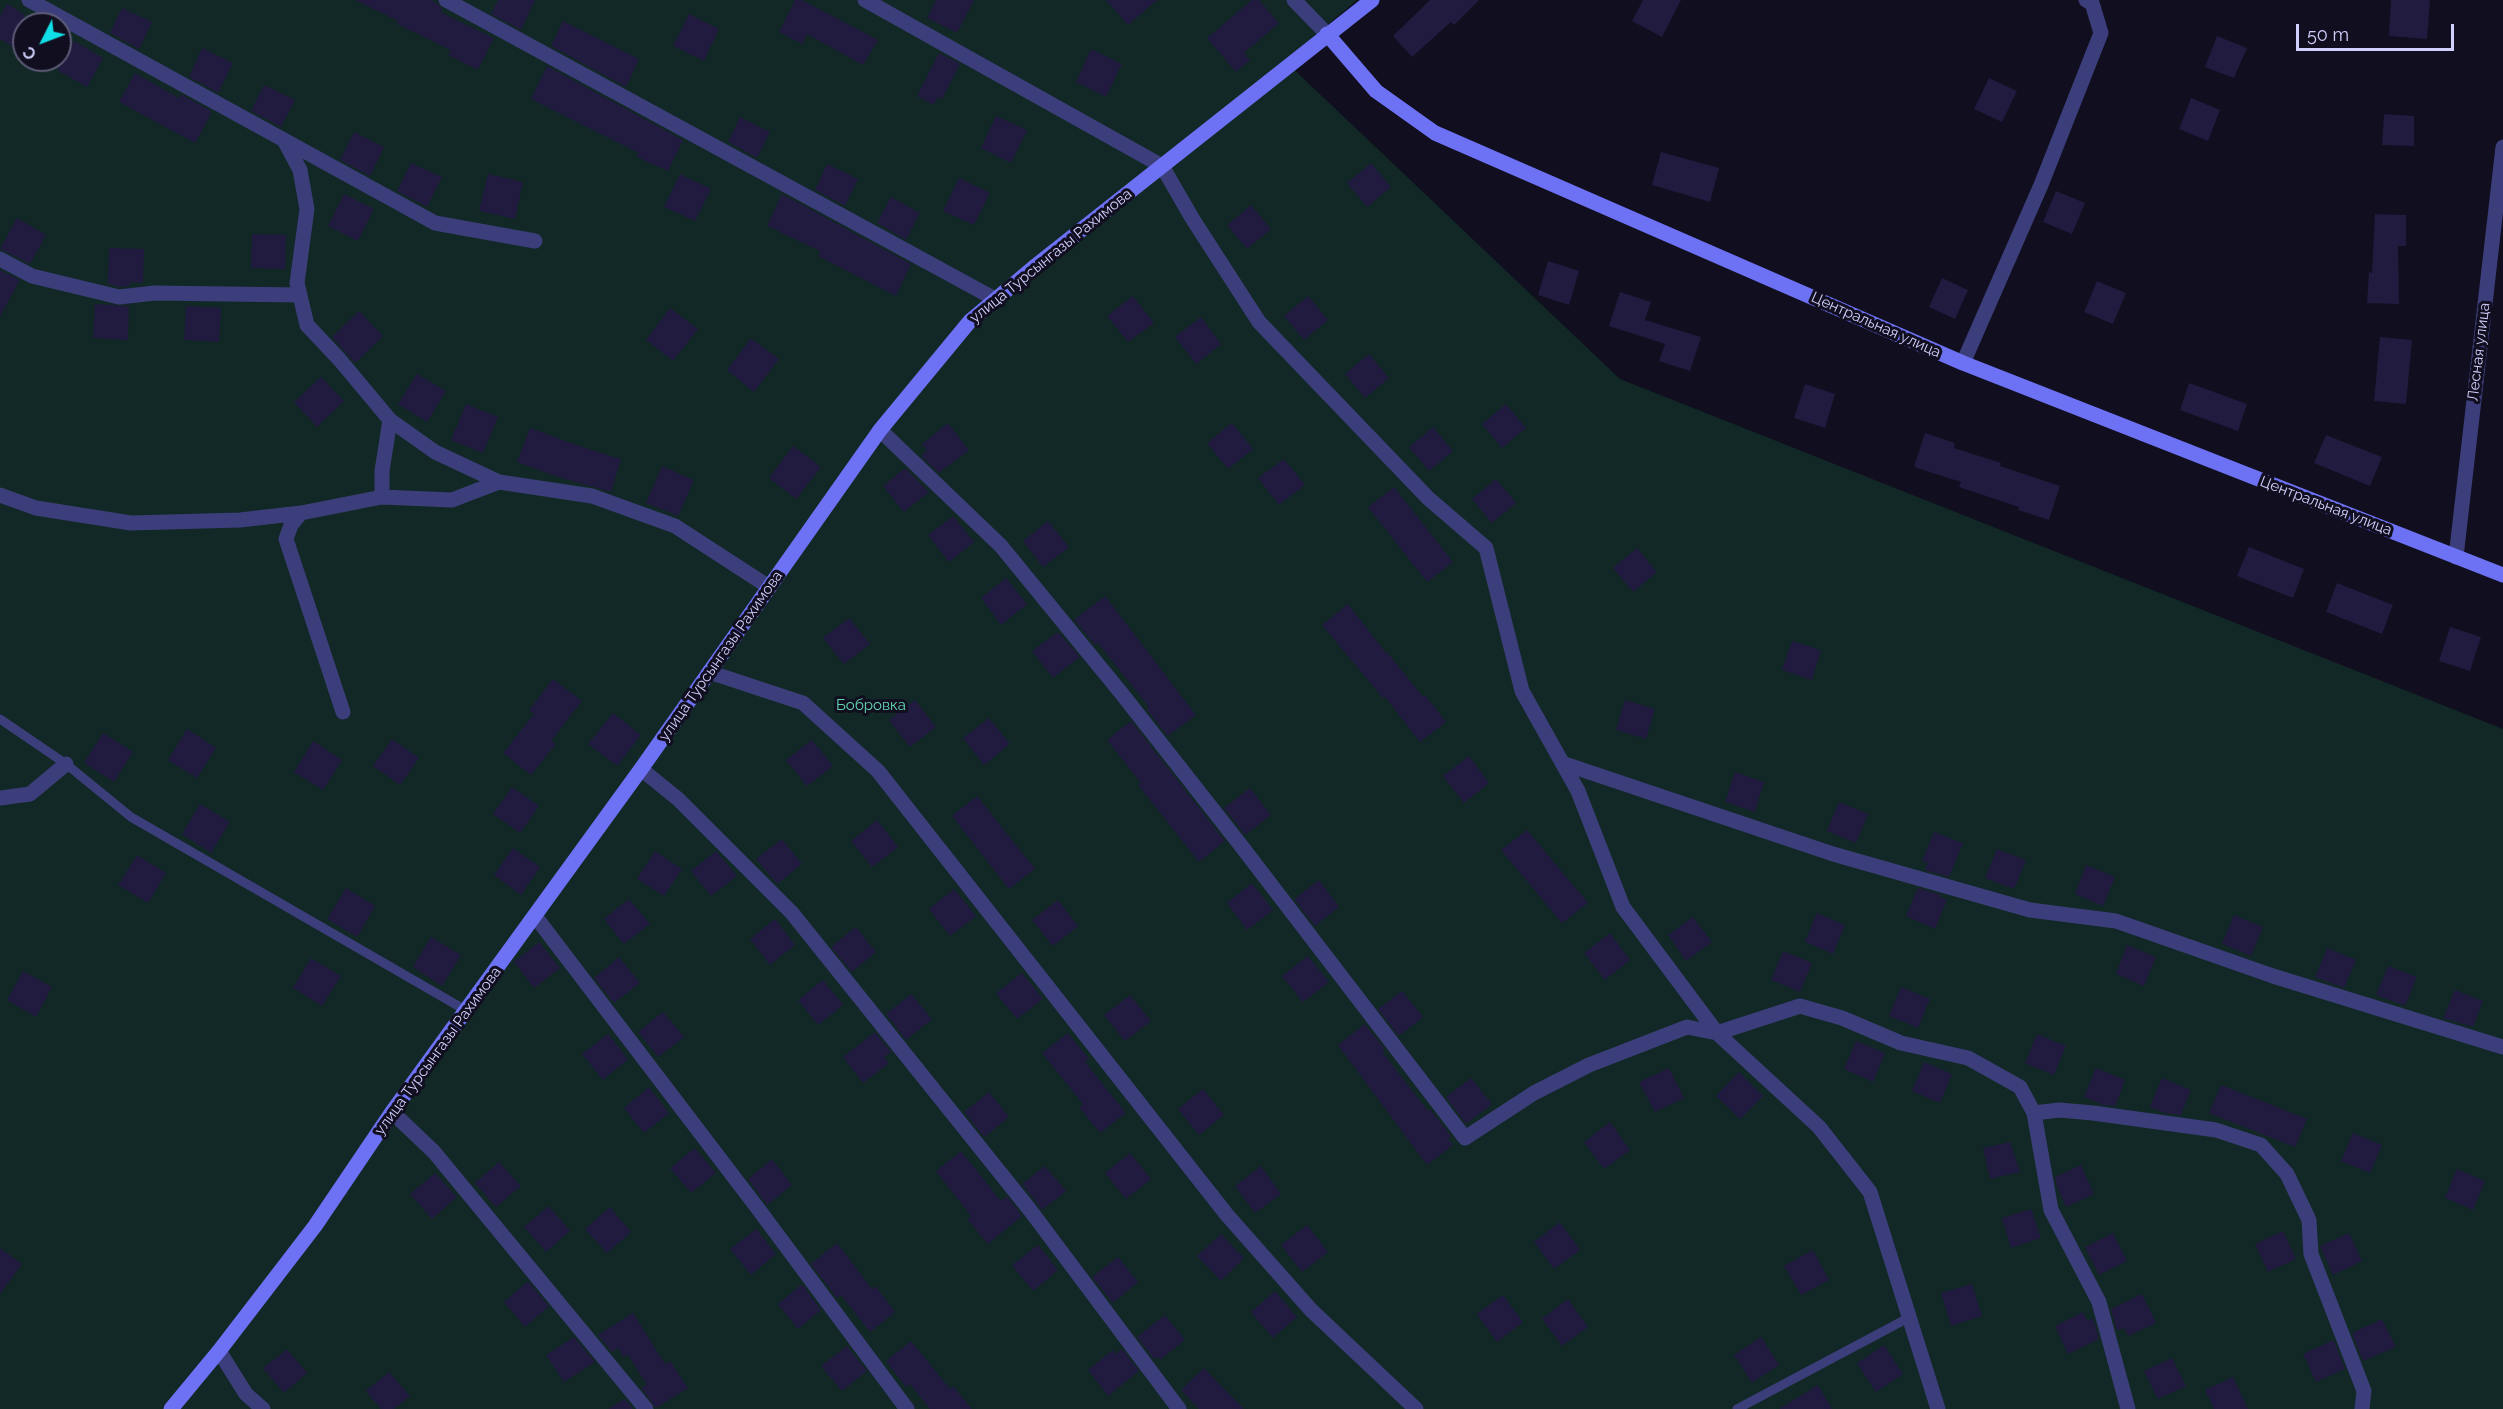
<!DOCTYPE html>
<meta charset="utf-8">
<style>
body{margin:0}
#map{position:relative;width:2503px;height:1409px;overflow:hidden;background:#100e1f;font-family:Raleway,sans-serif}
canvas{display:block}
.north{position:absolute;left:12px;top:12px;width:60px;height:60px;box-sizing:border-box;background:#100e1f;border:2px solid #5d5b77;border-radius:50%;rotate:228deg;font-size:16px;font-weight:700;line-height:24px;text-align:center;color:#d1cffc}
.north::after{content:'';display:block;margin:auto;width:21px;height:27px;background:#10dfe7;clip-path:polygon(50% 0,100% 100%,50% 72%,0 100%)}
.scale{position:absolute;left:2296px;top:24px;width:158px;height:27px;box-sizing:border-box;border:3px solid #d1cffc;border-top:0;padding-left:8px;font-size:18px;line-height:21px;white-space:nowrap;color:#d1cffc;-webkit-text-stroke:4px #100e1f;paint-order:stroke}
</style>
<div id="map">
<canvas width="2503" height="1409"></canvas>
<div class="north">С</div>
<div class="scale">50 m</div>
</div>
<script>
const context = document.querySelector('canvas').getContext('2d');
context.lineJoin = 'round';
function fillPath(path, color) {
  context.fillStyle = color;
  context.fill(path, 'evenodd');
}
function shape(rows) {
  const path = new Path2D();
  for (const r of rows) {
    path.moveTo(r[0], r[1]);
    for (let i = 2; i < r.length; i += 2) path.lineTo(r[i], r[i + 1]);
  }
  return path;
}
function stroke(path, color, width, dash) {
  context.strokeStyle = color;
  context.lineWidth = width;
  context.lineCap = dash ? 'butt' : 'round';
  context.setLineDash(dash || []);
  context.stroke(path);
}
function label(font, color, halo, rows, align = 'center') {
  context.font = font + ' Raleway,sans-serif';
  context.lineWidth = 6;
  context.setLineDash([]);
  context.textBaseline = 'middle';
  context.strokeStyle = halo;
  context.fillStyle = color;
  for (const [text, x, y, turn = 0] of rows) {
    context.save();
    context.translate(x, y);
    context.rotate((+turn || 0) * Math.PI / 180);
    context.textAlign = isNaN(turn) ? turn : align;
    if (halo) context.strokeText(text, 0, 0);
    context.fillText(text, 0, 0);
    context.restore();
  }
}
fillPath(shape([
 [0,0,1357,0,1285,61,1620,379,2503,729,2503,1409,0,1409],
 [24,24,60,24,60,60,24,60]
]), '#112826');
fillPath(shape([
 [355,0,430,0,437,3,442,9,440,12,494,38,478,70,448,55,451,50,397,24,398,21],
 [498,0,535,0,521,30,491,14],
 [795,0,802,0,878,40,863,65,807,34,802,44,779,32],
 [936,0,974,0,957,33,927,18],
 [1106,0,1157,0,1128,25],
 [1252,0,1259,0,1279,23,1244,53,1250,60,1236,72,1207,38],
 [1430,0,1479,0,1454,25,1451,22,1412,57,1393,36],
 [1643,0,1681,0,1662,37,1632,21],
 [2391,0,2430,0,2427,39,2389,36],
 [7,4,24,14,24,53,0,39,0,16],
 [122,8,152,22,139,49,110,33],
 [689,14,719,29,704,61,673,46],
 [563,21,639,59,626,87,551,46],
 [2217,36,2247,48,2234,78,2205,67],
 [74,41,103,58,87,87,57,70],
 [202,48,233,63,218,93,189,77],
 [1091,49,1122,64,1106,97,1076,82],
 [939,53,960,64,942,99,938,97,934,105,917,96],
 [547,66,683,140,668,171,637,157,639,153,531,99],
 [135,73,179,98,180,94,210,110,211,114,195,143,119,102],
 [1989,78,2017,91,2002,122,1974,109],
 [264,85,295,100,281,127,251,111],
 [2191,98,2220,110,2208,141,2179,129],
 [2384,114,2414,116,2414,146,2382,145],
 [996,116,1027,130,1011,163,981,148],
 [740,117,770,132,757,158,728,142],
 [354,132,384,147,370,176,340,160],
 [1661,152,1719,168,1710,202,1652,185],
 [411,163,442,177,427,207,397,191],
 [1371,163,1391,187,1367,207,1347,183],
 [827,164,858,179,845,206,815,190],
 [488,174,523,182,515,219,479,211],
 [680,174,711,189,695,221,664,207],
 [959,178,990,193,974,225,943,211],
 [2056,191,2085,203,2072,234,2043,222],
 [344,194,374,209,358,241,328,226],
 [782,194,911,264,896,296,818,256,820,251,767,226],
 [891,197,920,213,906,240,877,223],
 [1251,205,1271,229,1247,249,1227,225],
 [2375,214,2406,215,2406,246,2398,246,2399,304,2367,303,2369,272,2372,273],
 [17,218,46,235,30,264,0,249],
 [252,234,286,235,285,269,251,268],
 [109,248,144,249,143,283,130,282,130,286,120,287,108,284],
 [1548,261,1579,271,1569,305,1538,295],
 [0,270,20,280,0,316],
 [1942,278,1968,290,1955,319,1929,307],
 [2097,281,2126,293,2113,324,2084,312],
 [1620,292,1651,302,1645,320,1701,337,1690,371,1659,361,1665,344,1609,326],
 [1133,296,1154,323,1128,342,1107,316],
 [1308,296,1328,320,1304,340,1284,316],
 [95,304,129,306,128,340,93,338],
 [186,306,221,308,219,342,184,340],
 [670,308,698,329,673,361,646,340],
 [359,311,383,336,355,363,332,337],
 [1201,317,1221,344,1196,364,1175,337],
 [2380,337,2412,340,2406,404,2374,401],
 [751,338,779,359,754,392,727,370],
 [1369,354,1389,378,1365,398,1345,374],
 [417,374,446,391,427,422,398,404],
 [321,377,344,401,317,427,294,402],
 [2189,383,2247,404,2238,431,2180,410],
 [1805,384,1835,394,1825,428,1794,418],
 [466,404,498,417,483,453,451,440],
 [1506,404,1526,428,1502,448,1482,424],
 [948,423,969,450,939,473,921,456,927,450,922,444],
 [1232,423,1253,449,1228,469,1207,443],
 [1433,427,1453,451,1429,471,1409,447],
 [530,428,588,449,621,459,611,492,558,477,517,462],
 [1925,433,1955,443,1954,448,2001,463,2000,466,2060,486,2049,520,2018,510,2019,507,1959,487,1961,482,1914,467],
 [2326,435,2382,457,2370,486,2314,463],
 [793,446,821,467,796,499,769,478],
 [1284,459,1305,485,1279,505,1258,478],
 [662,466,694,480,678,516,646,503],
 [905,468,929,492,904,512,883,486],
 [1496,479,1516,503,1492,523,1472,499],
 [1394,487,1453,562,1427,582,1368,507],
 [953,516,974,542,949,562,928,535],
 [1048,521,1069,547,1043,567,1023,541],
 [2249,547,2304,569,2293,598,2237,576],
 [1637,548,1657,572,1633,592,1613,568],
 [1006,578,1027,604,1001,625,981,598],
 [2337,583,2393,605,2382,634,2326,612],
 [1105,596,1196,715,1168,736,1146,709,1149,707,1098,643,1095,645,1074,620],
 [1348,604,1386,653,1387,652,1423,697,1425,695,1446,722,1420,742,1385,697,1383,698,1322,625],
 [849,618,870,644,844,664,823,638],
 [2450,627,2481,637,2470,671,2439,661],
 [1058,632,1080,657,1053,678,1032,651],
 [1792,641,1821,650,1812,680,1782,670],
 [553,679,582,701,551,741,556,744,531,775,503,753,534,714,529,710],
 [915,700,936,727,910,747,889,720],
 [1625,700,1655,709,1646,739,1616,730],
 [613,713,641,735,617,766,588,744],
 [989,718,1010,744,984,765,963,738],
 [1131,721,1225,841,1199,862,1138,785,1141,783,1107,740],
 [187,729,216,748,197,778,168,760],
 [103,733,133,752,114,782,84,763],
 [392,739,419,758,400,785,373,766],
 [812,740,833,766,807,786,786,760],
 [313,741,342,760,323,790,294,772],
 [1469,756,1489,783,1464,803,1443,776],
 [1735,772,1764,782,1755,812,1725,802],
 [512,787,539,806,520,833,493,814],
 [1250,788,1271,815,1245,835,1224,808],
 [977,796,1035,869,1009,889,952,816],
 [1839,802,1868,814,1856,843,1827,831],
 [200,804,230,822,211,853,182,834],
 [877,820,898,847,872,867,851,841],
 [1527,830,1588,903,1562,923,1501,850],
 [1934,832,1963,843,1949,877,1925,870,1928,863,1922,861],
 [782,839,802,864,777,884,756,859],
 [513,848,540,867,521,895,494,875],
 [1997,849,2026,860,2014,889,1985,878],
 [655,851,682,869,664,896,637,879],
 [716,851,737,876,711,896,691,871],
 [137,855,166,873,148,903,118,885],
 [2086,865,2115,877,2103,906,2075,894],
 [1319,880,1339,907,1315,926,1294,899],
 [1252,883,1273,910,1247,930,1227,903],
 [346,888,375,906,357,937,327,919],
 [1918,888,1941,895,1940,897,1947,900,1935,929,1906,916],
 [954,889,976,916,950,936,929,909],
 [629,899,650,924,624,944,604,919],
 [1058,900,1078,926,1053,946,1032,920],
 [1817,913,1845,925,1833,954,1805,942],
 [2234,915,2263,927,2251,956,2222,944],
 [1693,917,1712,942,1686,961,1668,935],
 [775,919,795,945,770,965,750,939],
 [856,927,876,952,852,972,831,947],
 [1610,933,1630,960,1605,980,1584,953],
 [431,937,461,955,442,986,413,967],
 [539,942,560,968,534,988,514,962],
 [2127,945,2156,957,2144,986,2116,974],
 [2327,948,2356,960,2344,988,2315,977],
 [1783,951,1812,963,1800,992,1771,980],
 [1308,956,1329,982,1303,1002,1282,976],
 [619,957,640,983,614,1003,594,978],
 [311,958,341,976,322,1006,293,988],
 [2388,966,2417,977,2405,1006,2376,995],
 [23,971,52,987,36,1017,7,1000],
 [1022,973,1043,999,1017,1019,996,993],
 [823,980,843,1005,818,1025,798,1000],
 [1901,987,1930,999,1918,1028,1889,1016],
 [2455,990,2483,1001,2473,1027,2443,1018],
 [1402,991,1423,1017,1399,1036,1378,1009],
 [911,994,932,1019,906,1040,886,1014],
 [1130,995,1151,1021,1125,1041,1104,1015],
 [663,1012,684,1037,658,1057,638,1032],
 [1365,1024,1384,1048,1383,1053,1428,1111,1430,1109,1451,1136,1448,1139,1453,1145,1427,1165,1338,1045],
 [875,1032,891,1052,884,1057,889,1063,863,1083,843,1057],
 [1068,1033,1089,1059,1085,1062,1126,1113,1100,1133,1079,1107,1083,1104,1042,1053],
 [608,1034,628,1059,603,1080,582,1054],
 [2037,1034,2066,1046,2054,1075,2025,1063],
 [1856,1041,1885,1053,1873,1082,1844,1069],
 [1924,1062,1952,1074,1940,1103,1912,1091],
 [1669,1068,1684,1098,1655,1112,1639,1082],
 [2096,1068,2125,1080,2115,1106,2103,1105,2084,1097],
 [1739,1072,1763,1096,1740,1119,1716,1096],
 [1471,1078,1492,1104,1466,1124,1446,1097],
 [2162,1078,2191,1090,2181,1115,2165,1113,2150,1107],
 [2221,1085,2307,1119,2295,1147,2209,1113],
 [649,1087,669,1113,644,1133,624,1108],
 [1203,1089,1224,1115,1199,1135,1178,1109],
 [989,1092,1009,1117,984,1137,964,1112],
 [1610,1122,1630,1150,1604,1169,1584,1142],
 [2353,1133,2382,1145,2370,1173,2341,1161],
 [2010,1142,2020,1172,1990,1179,1983,1148],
 [695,1148,716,1173,691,1193,670,1168],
 [961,1151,1001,1201,1007,1196,1022,1216,988,1244,967,1219,971,1216,936,1171],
 [1130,1153,1151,1179,1126,1199,1105,1173],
 [772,1159,792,1185,767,1205,748,1179],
 [499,1162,521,1186,496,1207,475,1183],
 [2081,1165,2094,1194,2066,1207,2057,1187,2055,1177],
 [1045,1166,1066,1191,1042,1210,1022,1184],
 [1261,1166,1281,1194,1255,1213,1235,1186],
 [2457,1169,2485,1181,2473,1210,2445,1198],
 [435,1173,457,1197,432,1219,410,1194],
 [549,1206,570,1231,546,1252,524,1227],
 [610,1207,631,1232,607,1253,585,1229],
 [2031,1209,2041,1238,2011,1248,2002,1218],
 [1560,1222,1580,1250,1554,1269,1534,1242],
 [1307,1225,1328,1252,1302,1272,1281,1245],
 [756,1229,776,1254,751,1275,730,1249],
 [2283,1231,2296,1259,2268,1272,2255,1244],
 [2113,1233,2127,1261,2099,1275,2085,1247],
 [2349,1233,2362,1261,2333,1275,2320,1246],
 [1221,1234,1244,1258,1221,1281,1197,1256],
 [837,1243,872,1289,875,1286,895,1312,870,1332,841,1295,837,1298,811,1264],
 [1038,1245,1058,1270,1033,1291,1012,1265],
 [0,1248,22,1264,0,1294],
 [1813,1250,1829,1280,1801,1295,1784,1266],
 [1118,1257,1138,1282,1113,1303,1092,1277],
 [528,1281,549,1306,525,1327,504,1302],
 [802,1284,821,1310,798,1329,778,1304],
 [1972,1284,1982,1316,1951,1326,1941,1293],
 [1275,1291,1297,1317,1273,1338,1251,1312],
 [2142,1294,2156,1323,2128,1336,2124,1328,2117,1331,2111,1309],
 [1503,1295,1523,1322,1497,1342,1477,1314],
 [1568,1299,1588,1327,1562,1346,1542,1319],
 [2083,1312,2087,1321,2093,1318,2099,1339,2068,1354,2055,1326],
 [633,1313,665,1364,670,1361,688,1388,656,1408,641,1388,647,1385,628,1355,623,1357,618,1348,612,1352,598,1335],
 [1165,1315,1185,1340,1160,1360,1157,1357,1154,1359,1137,1337],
 [2382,1319,2396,1347,2363,1361,2352,1333],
 [574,1337,595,1362,564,1382,546,1355],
 [1761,1337,1779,1365,1752,1383,1734,1355],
 [911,1341,950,1389,953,1386,972,1409,930,1409,910,1384,906,1387,886,1361],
 [2331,1341,2334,1341,2345,1369,2316,1382,2303,1354],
 [1884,1345,1903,1374,1876,1392,1857,1363],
 [847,1346,867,1371,842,1391,821,1366],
 [287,1349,307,1373,284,1393,263,1368],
 [1122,1349,1139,1371,1108,1396,1088,1370,1113,1350,1116,1354],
 [2172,1358,2186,1386,2158,1399,2144,1371],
 [1204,1368,1244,1409,1199,1409,1181,1390],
 [389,1372,410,1396,394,1409,381,1409,366,1391],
 [2233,1377,2248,1409,2214,1409,2205,1390],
 [1818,1385,1832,1409,1779,1409],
 [625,1399,633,1409,608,1409]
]), '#201b3f');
stroke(shape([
 [0,719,66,764,131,817,467,1011],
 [1737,1409,1910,1317]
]), '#3c3e7b', 9);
stroke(shape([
 [29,0,284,140,300,170,307,209,297,283,307,325,339,359,390,420,435,452,499,482,592,496,675,526,769,587],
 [446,0,995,299],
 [865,0,1162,166,1192,218,1259,322,1428,498,1486,548,1522,691,1578,791,1623,907,1717,1033,1819,1127,1870,1192,1938,1409],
 [1294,0,1327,34],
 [284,140,435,223,535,241],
 [0,259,32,276,119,297,155,293,299,295],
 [1963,363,2041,185,2101,33,2092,3,2086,0],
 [880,430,1001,546,1122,694,1239,843,1465,1138,1534,1093,1589,1065,1687,1027,1717,1033,1800,1006,1842,1018,1901,1043,1968,1058,2020,1087,2034,1113,2059,1110,2093,1113,2216,1130,2261,1145,2287,1174,2309,1220,2311,1254,2364,1391,2362,1409],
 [0,495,36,508,131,523,240,520,301,513],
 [382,497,382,471,390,420],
 [2456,557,2503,147],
 [709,672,803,703,878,771,1227,1215,1311,1310,1416,1409],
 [343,712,286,539,291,525,301,513,382,497,452,500,499,482],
 [1562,763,1833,854,2030,910,2116,921,2273,976,2503,1047],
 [641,769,678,799,792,913,1030,1210,1179,1409],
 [0,798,30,794,66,764],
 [535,916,759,1210,907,1409],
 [392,1112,434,1152,646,1409],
 [2034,1113,2051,1210,2099,1302,2128,1409],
 [219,1351,246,1394,263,1409]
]), '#3c3e7b', 15);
stroke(shape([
 [1327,34,1376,91,1435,133,1963,363,2503,575],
 [171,1409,219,1351,315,1226,392,1112,641,769,880,430,970,321,1033,268,1372,0]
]), '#6d72f5', 15);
label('15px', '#d1cffc', '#100e1f', [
 ["улица Турсынгазы Рахимова",1051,256,-39],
 ["Центральная улица",1876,325,24],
 ["Лесная улица",2479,352,-83],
 ["Центральная улица",2326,506,21],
 ["улица Турсынгазы Рахимова",721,656,-55],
 ["улица Турсынгазы Рахимова",438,1051,-54]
]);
label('15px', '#61d6b1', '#100e1f', [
 ["Бобровка",871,705]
]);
</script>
